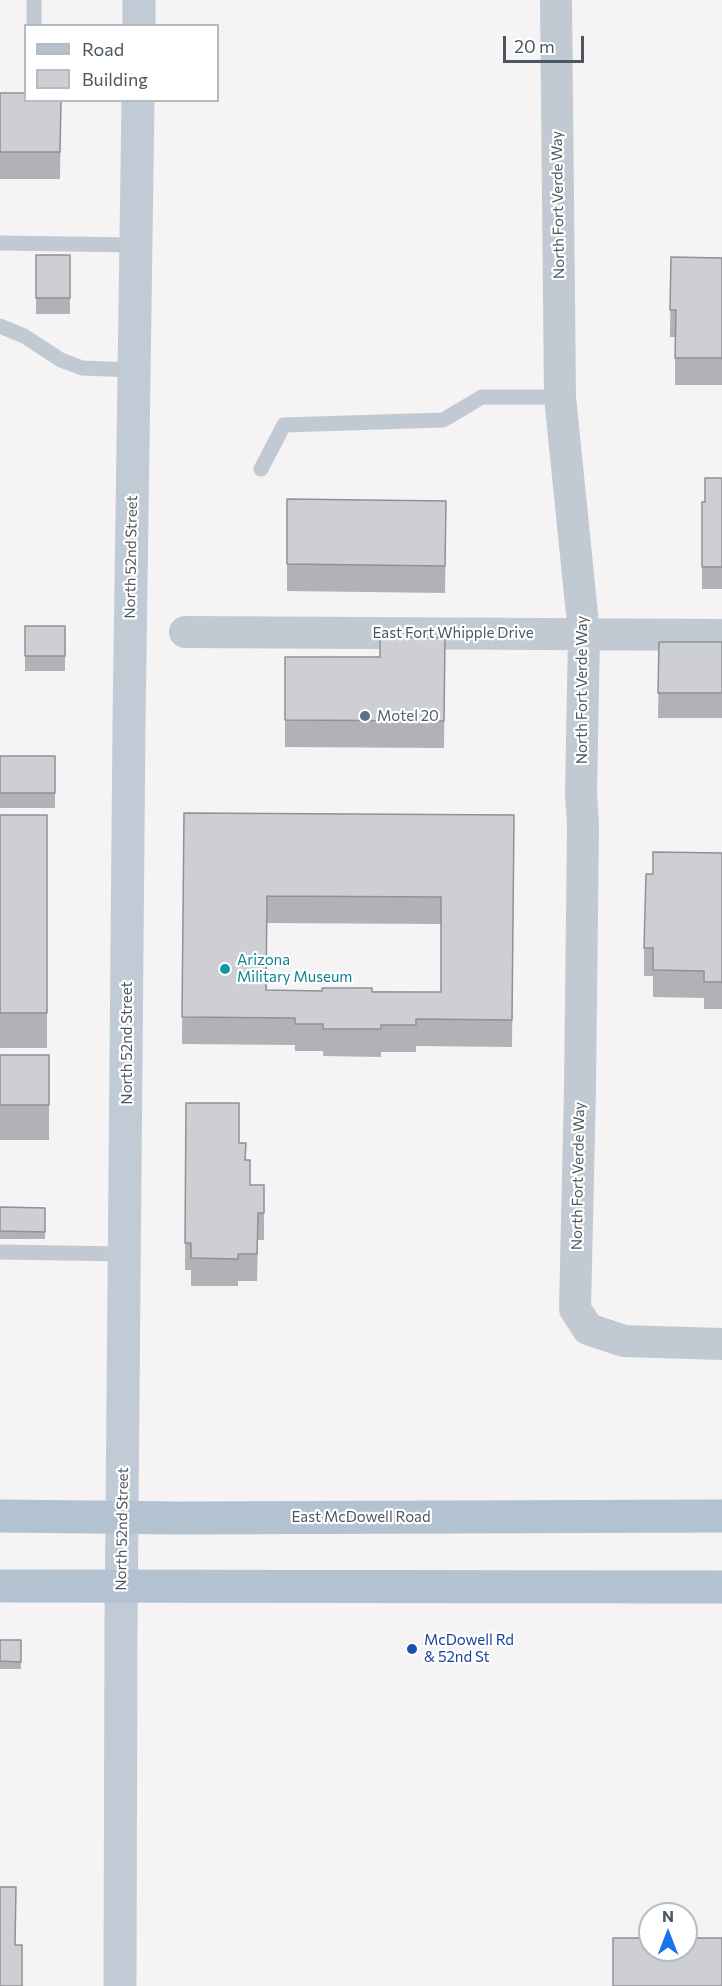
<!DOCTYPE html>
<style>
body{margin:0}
#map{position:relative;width:722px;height:1986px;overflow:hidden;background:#f5f3f3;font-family:Commissioner,sans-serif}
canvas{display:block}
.legend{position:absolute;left:24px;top:24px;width:195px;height:78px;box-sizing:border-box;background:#fff;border:2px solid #b7bbc0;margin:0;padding:8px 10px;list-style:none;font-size:18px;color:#4a5661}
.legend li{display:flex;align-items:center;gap:12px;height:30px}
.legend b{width:30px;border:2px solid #b7bbc0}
.north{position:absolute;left:638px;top:1902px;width:60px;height:60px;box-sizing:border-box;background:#fff;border:2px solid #b7bbc0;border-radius:50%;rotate:0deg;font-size:16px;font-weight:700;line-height:24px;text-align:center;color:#4a5661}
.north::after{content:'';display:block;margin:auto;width:21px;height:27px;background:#1a73e8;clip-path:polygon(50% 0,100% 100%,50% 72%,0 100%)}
.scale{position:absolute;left:503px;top:36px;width:81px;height:27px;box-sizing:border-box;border:3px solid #4a5661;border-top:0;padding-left:8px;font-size:18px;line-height:21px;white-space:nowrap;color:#4a5661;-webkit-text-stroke:4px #fff;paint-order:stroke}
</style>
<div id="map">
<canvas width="722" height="1986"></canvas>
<ul class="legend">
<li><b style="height:8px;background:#b3c2d1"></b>Road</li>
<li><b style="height:16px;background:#cdcfd5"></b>Building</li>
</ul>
<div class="north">N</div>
<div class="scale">20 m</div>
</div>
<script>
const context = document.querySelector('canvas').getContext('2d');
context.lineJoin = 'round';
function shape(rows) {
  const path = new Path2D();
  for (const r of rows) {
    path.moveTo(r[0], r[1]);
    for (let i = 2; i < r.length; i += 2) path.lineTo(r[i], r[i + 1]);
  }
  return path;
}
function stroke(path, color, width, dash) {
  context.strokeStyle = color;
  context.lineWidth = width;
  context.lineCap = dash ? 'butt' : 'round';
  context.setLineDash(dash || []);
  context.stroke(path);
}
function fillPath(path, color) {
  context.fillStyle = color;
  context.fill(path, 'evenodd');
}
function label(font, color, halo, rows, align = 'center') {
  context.font = font + ' Commissioner,sans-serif';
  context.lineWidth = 4.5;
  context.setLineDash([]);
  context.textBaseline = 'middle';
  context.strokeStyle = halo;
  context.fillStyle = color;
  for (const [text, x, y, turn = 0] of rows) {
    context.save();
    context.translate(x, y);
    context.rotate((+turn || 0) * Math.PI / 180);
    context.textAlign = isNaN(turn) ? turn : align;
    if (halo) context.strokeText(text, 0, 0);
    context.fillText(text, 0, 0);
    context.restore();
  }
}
stroke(shape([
 [34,26,34,0],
 [0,243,136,245],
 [0,326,24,336,61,360,82,368,134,370],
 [261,469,284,425,443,420,482,397,560,397],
 [0,1252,125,1254]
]), '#c1cad2', 15);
stroke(shape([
 [556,0,560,397,584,634,581,793,583,825,580,1088,575,1309,588,1329,624,1341,722,1344],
 [185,632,722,635]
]), '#c1cad2', 32);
stroke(shape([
 [139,26,139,0],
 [120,1986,121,1623,129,722,138,100]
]), '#c1cbd6', 33);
stroke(shape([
 [0,1516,180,1518,722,1516],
 [0,1586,722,1587]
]), '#b3c2d1', 33);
fillPath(shape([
 [0,93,61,100,60,179,0,179],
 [36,255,70,255,70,314,36,314],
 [671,257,722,258,722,385,675,385,675,337,670,337],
 [722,478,722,589,702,589,702,502,705,502],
 [287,499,446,528,445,593,287,591],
 [25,626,65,626,65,671,25,671],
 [445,638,444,748,285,747,285,657,380,657],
 [659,642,722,642,722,718,658,718],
 [0,756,55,756,55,808,0,808],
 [184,813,514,815,512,1047,416,1046,416,1052,381,1052,381,1057,323,1056,323,1051,295,1051,295,1045,182,1044],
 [267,923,441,924,441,992,267,990],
 [0,815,47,815,47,1048,0,1048],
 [722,853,722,1009,704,1009,704,998,653,997,653,976,644,976,644,948,653,874],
 [0,1055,49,1055,49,1140,0,1140],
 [186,1103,239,1143,246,1160,250,1185,264,1185,264,1240,258,1240,257,1281,238,1281,238,1286,191,1286,191,1270,185,1270],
 [0,1207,45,1208,45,1239,0,1239],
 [0,1640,21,1640,21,1669,0,1669]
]), '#b0b2b7');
const building = shape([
 [0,93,26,93,26,100,61,100,60,152,0,152,0,93],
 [36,255,70,255,70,298,36,298,36,255],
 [671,257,722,258,722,358,675,358,676,310,670,310,671,257],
 [705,478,722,478,722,567,702,567,702,502,705,502,705,478],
 [287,499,446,501,445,566,287,564,287,499],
 [25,626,65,626,65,656,25,656,25,626],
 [380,637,445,638,444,721,285,720,285,657,380,657,380,637],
 [659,642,722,642,722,693,658,693,659,642],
 [0,756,55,756,55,793,0,793,0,756],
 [184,813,514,815,512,1020,416,1019,416,1025,381,1025,381,1029,323,1029,323,1024,295,1024,295,1018,182,1017,184,813],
 [267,896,441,897,441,992,372,992,372,988,322,988,322,991,266,990,267,896],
 [0,815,47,815,47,1013,0,1013,0,815],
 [653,852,722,853,722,982,704,982,704,971,653,970,653,948,644,948,646,874,653,874,653,852],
 [0,1055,49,1055,49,1105,0,1105,0,1055],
 [186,1103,239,1103,239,1143,246,1143,245,1160,250,1160,250,1185,264,1185,264,1213,258,1213,257,1254,238,1254,238,1259,191,1258,191,1243,185,1243,186,1103],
 [0,1207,45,1208,45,1232,0,1231,0,1207],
 [0,1640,21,1640,21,1662,0,1661,0,1640],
 [0,1887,16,1887,15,1945,22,1945,22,1986,0,1986,0,1887],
 [613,1938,650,1938,650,1950,686,1950,686,1938,722,1938,722,1986,613,1986,613,1938]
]);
fillPath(building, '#cdcfd5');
stroke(building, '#909195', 1.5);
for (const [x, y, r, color] of [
 [365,716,6,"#5c6f8a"],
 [225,969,6,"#0f9aa8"],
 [412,1649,6,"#1a4fb4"]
]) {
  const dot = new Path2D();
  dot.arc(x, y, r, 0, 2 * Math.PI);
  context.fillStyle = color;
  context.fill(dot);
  stroke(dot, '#fff', 2);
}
label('15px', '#4a5661', '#fff', [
 ["North Fort Verde Way",558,205,-91],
 ["North 52nd Street",131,557,-89],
 ["East Fort Whipple Drive",453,633],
 ["North Fort Verde Way",582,690,-90],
 ["North 52nd Street",127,1043,-90],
 ["North Fort Verde Way",578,1176,-89],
 ["East McDowell Road",361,1517],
 ["North 52nd Street",122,1529,-89]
]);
label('15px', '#4e5e75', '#fff', [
 ["Motel 20",377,716]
], 'left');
label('15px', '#0d838f', '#fff', [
 ["Arizona",237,960],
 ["Military Museum",237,977]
], 'left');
label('15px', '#164399', '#fff', [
 ["McDowell Rd",424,1640],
 ["& 52nd St",424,1657]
], 'left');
</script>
